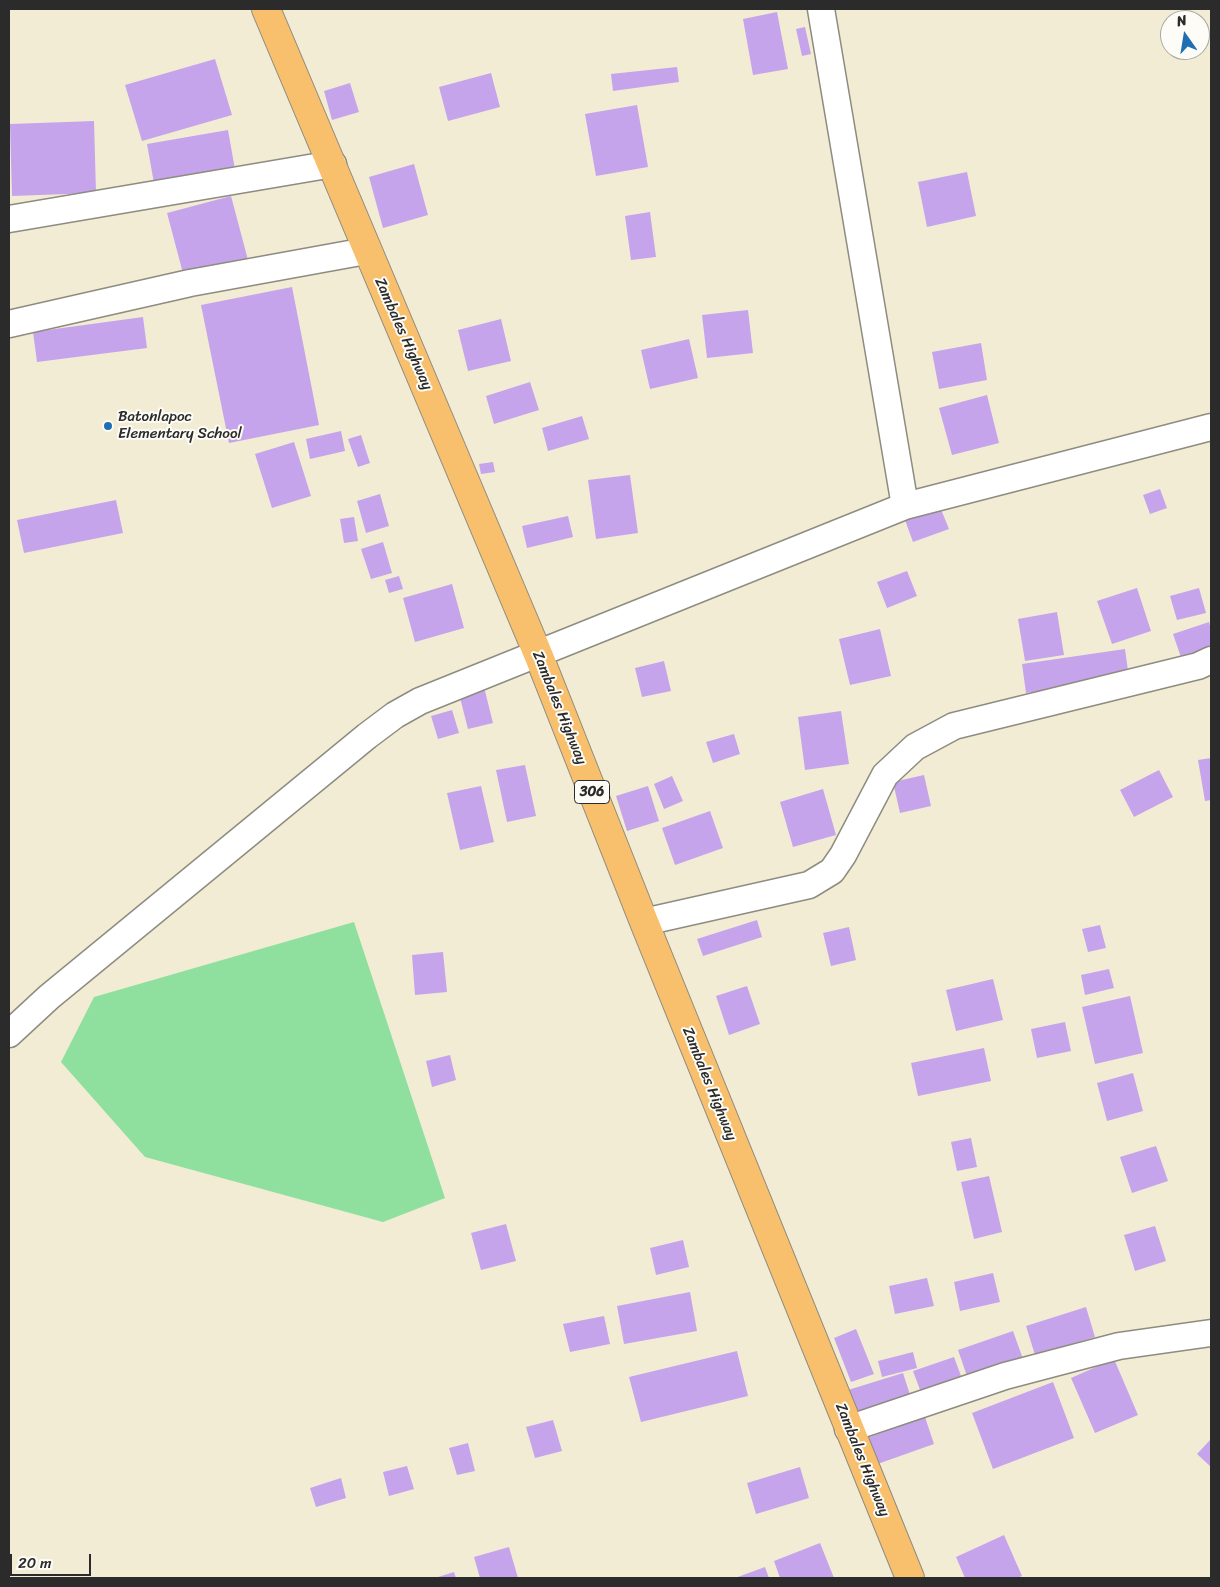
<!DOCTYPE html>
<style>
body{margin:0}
#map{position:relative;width:1220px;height:1587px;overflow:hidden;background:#f2ecd5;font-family:Sriracha,sans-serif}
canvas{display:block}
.frame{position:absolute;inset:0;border:10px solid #2b2b2b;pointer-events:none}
.north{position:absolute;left:1160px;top:10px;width:50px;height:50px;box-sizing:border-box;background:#fdfcf7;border:1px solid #a9a8a5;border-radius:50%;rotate:347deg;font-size:14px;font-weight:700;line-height:20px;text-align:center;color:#2b2b2b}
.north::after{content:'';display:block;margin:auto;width:18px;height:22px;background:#1f6fb2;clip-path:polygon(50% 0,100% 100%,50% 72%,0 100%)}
.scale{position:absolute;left:10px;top:1554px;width:81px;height:22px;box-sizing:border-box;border:2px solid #2b2b2b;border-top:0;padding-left:6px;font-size:15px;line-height:18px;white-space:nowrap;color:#2b2b2b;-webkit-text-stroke:4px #fdfcf7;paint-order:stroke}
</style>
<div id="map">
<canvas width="1220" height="1587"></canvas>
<div class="frame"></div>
<div class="north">N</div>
<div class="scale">20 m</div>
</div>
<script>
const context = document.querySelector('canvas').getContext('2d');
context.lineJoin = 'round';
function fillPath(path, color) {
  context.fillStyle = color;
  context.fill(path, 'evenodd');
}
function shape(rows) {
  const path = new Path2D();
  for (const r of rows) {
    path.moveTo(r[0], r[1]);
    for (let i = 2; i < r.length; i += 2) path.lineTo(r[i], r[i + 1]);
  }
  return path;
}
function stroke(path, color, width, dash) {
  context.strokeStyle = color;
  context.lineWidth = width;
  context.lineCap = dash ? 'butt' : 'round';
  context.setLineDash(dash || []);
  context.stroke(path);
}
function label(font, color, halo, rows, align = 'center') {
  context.font = font + ' Sriracha,sans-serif';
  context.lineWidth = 4;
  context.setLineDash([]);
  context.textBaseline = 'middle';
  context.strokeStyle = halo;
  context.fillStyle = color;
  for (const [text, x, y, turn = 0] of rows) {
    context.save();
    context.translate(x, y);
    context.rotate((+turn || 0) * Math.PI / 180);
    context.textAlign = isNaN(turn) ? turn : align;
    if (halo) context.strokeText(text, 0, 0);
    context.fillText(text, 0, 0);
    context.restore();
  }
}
fillPath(shape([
 [354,922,445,1198,383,1222,145,1157,61,1062,94,997]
]), '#8fdf9e');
fillPath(shape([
 [777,12,788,69,753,75,743,19],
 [805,27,811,54,802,56,796,29],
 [215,59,232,115,142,141,125,85],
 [677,67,679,82,613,91,611,74],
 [491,73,500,107,448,121,439,87],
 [350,83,359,112,332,120,324,91],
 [637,105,648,167,596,176,585,114],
 [94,121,96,193,12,196,10,124],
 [228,130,236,175,155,189,147,144],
 [414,164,428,215,383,228,369,177],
 [967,172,976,216,927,227,918,182],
 [231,196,248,260,184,277,167,213],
 [650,212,656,257,631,260,625,216],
 [292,287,319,425,229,443,201,305],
 [748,310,753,353,707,358,702,315],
 [143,317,147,348,37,362,33,332],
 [501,319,511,361,468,371,458,330],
 [689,339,698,378,650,389,641,350],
 [981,343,987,380,939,389,932,352],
 [530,382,539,410,494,424,486,396],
 [987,395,999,443,952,455,939,408],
 [582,416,589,439,548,451,542,428],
 [341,431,345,451,310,459,306,439],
 [361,435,370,463,358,467,348,439],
 [294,442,311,496,272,508,255,454],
 [493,462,495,472,481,474,479,464],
 [630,475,638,533,596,539,588,480],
 [1160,489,1167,508,1150,514,1143,495],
 [380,494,389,526,366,533,357,501],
 [116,500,123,533,24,553,17,520],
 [940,507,949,529,913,542,905,520],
 [568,516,573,537,527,548,522,526],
 [354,517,358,541,344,543,340,519],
 [383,542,392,573,371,579,361,549],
 [907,571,917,596,887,608,877,582],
 [399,576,403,589,389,593,385,580],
 [452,584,464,628,415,642,403,598],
 [1137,588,1151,631,1112,644,1097,601],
 [1199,588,1206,613,1177,620,1170,596],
 [1057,612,1064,655,1025,661,1018,619],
 [1209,622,1211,630,1211,653,1183,663,1173,634],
 [880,629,891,676,850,685,839,639],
 [1125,649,1129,678,1026,693,1022,664],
 [664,661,671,691,642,697,635,668],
 [483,683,493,723,468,729,458,690],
 [452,710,459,733,438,739,431,716],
 [841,711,849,764,805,770,798,717],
 [734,734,740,754,713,763,706,742],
 [1211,758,1211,800,1205,801,1198,760],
 [525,765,536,816,507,822,496,770],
 [1159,770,1173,797,1134,817,1120,790],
 [924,775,931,806,900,813,893,782],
 [672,776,683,801,664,809,654,784],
 [481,786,494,842,460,850,447,793],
 [648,786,659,821,627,831,616,796],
 [823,789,836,835,793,847,780,802],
 [710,811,723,848,675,865,662,828],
 [757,920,762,937,703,956,697,939],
 [1100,925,1106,948,1088,952,1082,929],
 [849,927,856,960,831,966,823,933],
 [443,952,447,992,415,995,412,955],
 [1109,969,1114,988,1085,995,1081,975],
 [993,979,1003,1020,956,1031,946,990],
 [747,986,760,1024,729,1035,716,996],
 [1130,996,1143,1053,1095,1064,1082,1007],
 [1065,1022,1071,1051,1037,1058,1031,1029],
 [984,1048,991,1081,918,1096,911,1063],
 [450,1055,456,1080,432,1087,426,1061],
 [1133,1073,1143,1111,1107,1121,1097,1083],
 [971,1138,977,1167,957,1171,951,1142],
 [1156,1146,1168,1181,1132,1193,1120,1157],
 [989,1176,1002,1232,974,1239,961,1182],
 [506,1224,516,1261,481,1270,471,1233],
 [1155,1226,1166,1261,1135,1271,1124,1235],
 [683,1240,689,1267,656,1275,650,1248],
 [993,1273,1000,1302,960,1311,954,1282],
 [927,1278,934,1306,895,1314,889,1286],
 [690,1292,697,1331,624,1344,617,1306],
 [1086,1307,1095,1337,1035,1355,1026,1326],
 [604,1316,610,1344,570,1352,563,1324],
 [856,1329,874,1374,851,1382,834,1338],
 [1013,1331,1023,1359,968,1379,958,1350],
 [737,1351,748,1396,641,1422,629,1377],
 [913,1352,917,1368,882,1377,878,1361],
 [954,1357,964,1384,923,1398,913,1371],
 [1114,1359,1138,1415,1095,1433,1071,1378],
 [903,1373,912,1401,857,1418,848,1390],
 [1053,1382,1074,1438,993,1469,972,1413],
 [925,1417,934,1444,869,1467,859,1441],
 [553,1420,562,1451,535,1458,526,1427],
 [1211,1439,1211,1467,1197,1454],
 [468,1443,475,1471,457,1475,449,1448],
 [407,1466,414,1489,389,1496,383,1472],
 [800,1467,809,1498,756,1514,747,1483],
 [341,1478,346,1498,316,1507,310,1488],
 [1004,1535,1022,1576,1017,1578,965,1578,956,1557],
 [820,1543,834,1578,780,1578,774,1561],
 [509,1547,518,1578,480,1578,474,1557],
 [765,1567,769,1578,735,1578],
 [454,1572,456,1578,435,1578]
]), '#c5a4ec');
const minor = shape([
 [821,9,905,506],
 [9,219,333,164],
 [9,324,190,283,366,251],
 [644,922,809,885,832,871,843,855,885,775,915,747,954,726,1198,666,1211,660],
 [9,1034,49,997,367,736,395,715,420,701,905,506,1211,427],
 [848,1429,1005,1376,1119,1346,1211,1333]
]);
const major = shape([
 [266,9,538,654,644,922,910,1578]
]);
stroke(minor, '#8e8c80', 29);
stroke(major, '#8e8c80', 30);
stroke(minor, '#fff', 26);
stroke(major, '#f8bf6c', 28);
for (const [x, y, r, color] of [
 [108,426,5,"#1f6fb2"]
]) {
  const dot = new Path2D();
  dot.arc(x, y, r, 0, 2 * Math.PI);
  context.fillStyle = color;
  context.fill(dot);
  stroke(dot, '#fdfcf7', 2);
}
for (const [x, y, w] of [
 [592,792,35]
]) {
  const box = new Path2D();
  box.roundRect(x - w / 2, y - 11.5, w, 23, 4);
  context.fillStyle = '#fdfcf7';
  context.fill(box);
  stroke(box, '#2b2b2b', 1);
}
label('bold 14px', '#2b2b2b', null, [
 ["306",592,792]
]);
label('15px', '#2b2b2b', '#fdfcf7', [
 ["Zambales Highway",403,334,66],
 ["Zambales Highway",559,708,68],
 ["Zambales Highway",709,1084,68],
 ["Zambales Highway",862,1460,68]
]);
label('15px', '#2b2b2b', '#fdfcf7', [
 ["Batonlapoc",118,417],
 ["Elementary School",118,434]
], 'left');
</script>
